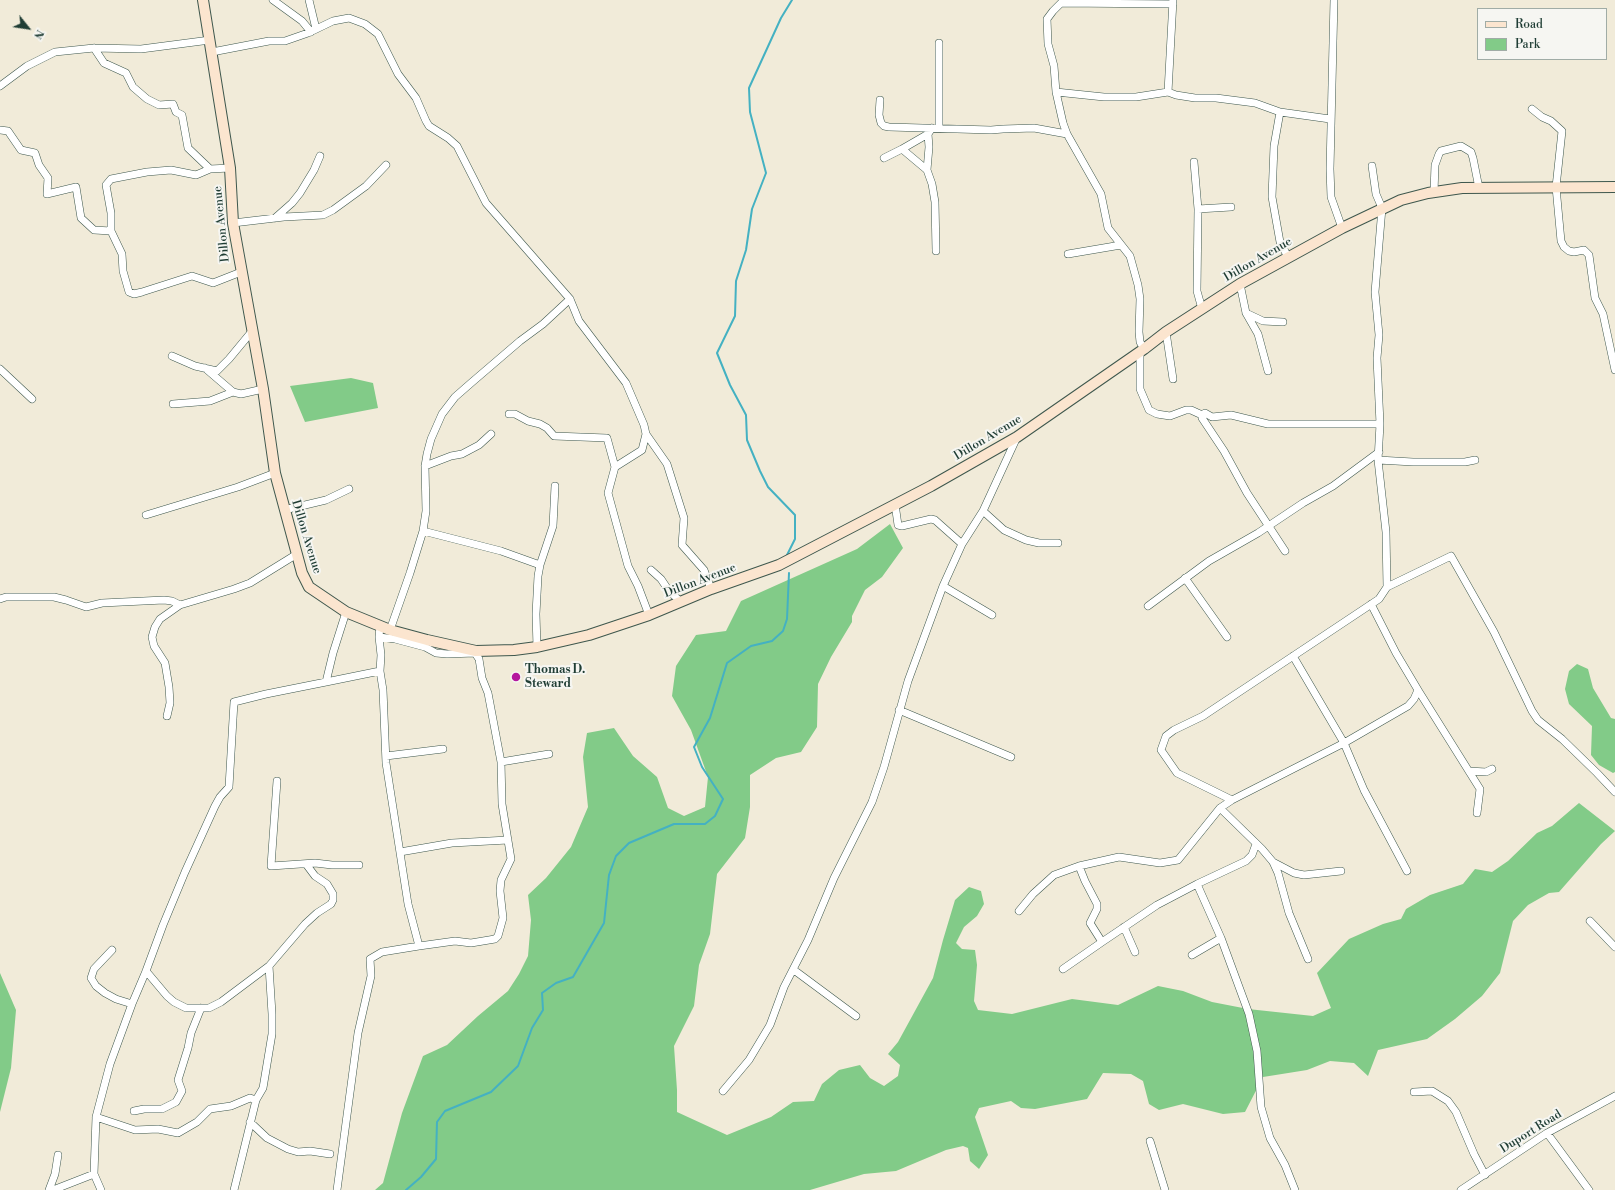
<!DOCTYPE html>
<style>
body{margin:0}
#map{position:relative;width:1615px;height:1190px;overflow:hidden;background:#f1ebd9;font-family:"Libre Bodoni",serif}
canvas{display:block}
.legend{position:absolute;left:1477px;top:8px;width:130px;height:52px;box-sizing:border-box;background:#f6f6f2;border:1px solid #a0aca6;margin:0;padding:5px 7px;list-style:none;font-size:12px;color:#1f3d34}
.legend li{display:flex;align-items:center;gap:8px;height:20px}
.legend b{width:20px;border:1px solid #a0aca6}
.north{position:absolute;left:8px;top:8px;width:40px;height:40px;-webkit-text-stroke:3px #f6f6f2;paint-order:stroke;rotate:120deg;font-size:11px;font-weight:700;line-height:16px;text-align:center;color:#1f3d34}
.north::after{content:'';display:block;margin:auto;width:14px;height:18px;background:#1f3d34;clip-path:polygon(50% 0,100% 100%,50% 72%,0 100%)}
</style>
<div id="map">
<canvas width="1615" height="1190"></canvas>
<ul class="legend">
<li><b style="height:5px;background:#fbe5cf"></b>Road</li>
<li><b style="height:11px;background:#82cb88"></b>Park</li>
</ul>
<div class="north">N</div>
</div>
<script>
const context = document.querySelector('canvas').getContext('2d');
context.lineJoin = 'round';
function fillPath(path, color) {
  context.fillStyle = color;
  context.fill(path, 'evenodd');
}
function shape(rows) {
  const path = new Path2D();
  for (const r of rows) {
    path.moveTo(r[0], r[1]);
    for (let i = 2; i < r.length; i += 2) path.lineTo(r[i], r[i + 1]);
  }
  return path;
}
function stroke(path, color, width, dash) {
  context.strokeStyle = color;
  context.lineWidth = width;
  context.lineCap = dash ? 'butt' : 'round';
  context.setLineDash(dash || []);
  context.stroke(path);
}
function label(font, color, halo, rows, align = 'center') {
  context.font = font + ' "Libre Bodoni",serif';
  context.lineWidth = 4;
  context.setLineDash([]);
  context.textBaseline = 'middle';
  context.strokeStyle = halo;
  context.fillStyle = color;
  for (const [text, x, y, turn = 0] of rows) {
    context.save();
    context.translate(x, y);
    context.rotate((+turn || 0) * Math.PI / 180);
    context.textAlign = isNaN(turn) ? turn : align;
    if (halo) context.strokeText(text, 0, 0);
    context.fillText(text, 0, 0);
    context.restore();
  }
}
fillPath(shape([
 [351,378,373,383,378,408,305,422,290,386],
 [890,524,903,548,882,577,865,590,852,616,852,622,831,657,818,684,817,727,801,752,776,758,750,775,750,807,745,838,717,874,710,934,699,965,694,1006,674,1046,677,1090,677,1112,727,1135,771,1117,793,1102,814,1101,822,1084,839,1070,860,1065,870,1078,884,1086,898,1076,900,1065,888,1054,898,1042,933,978,943,940,955,900,969,887,981,891,984,904,977,916,964,927,956,943,962,949,975,950,977,965,974,1001,978,1010,1012,1014,1072,999,1118,1005,1158,986,1183,991,1212,1002,1248,1009,1313,1016,1331,1008,1317,973,1349,939,1383,924,1401,919,1406,909,1430,895,1463,884,1475,869,1492,872,1508,861,1537,833,1552,826,1579,803,1615,831,1601,844,1559,892,1549,893,1528,905,1513,921,1500,973,1482,996,1455,1019,1427,1039,1378,1050,1368,1076,1354,1063,1330,1061,1307,1070,1263,1077,1245,1112,1223,1114,1183,1104,1159,1110,1149,1104,1143,1081,1131,1074,1103,1073,1087,1099,1035,1109,1021,1108,1011,1101,979,1108,975,1117,988,1155,979,1169,970,1161,968,1148,963,1146,946,1150,896,1171,864,1174,810,1190,375,1190,383,1183,402,1113,423,1056,447,1045,478,1016,508,991,519,974,528,956,531,920,528,895,546,878,571,847,588,807,583,757,587,733,614,728,633,756,657,777,668,808,684,816,705,807,708,777,691,730,672,696,676,666,696,635,726,631,741,601,857,549],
 [1577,664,1588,669,1593,688,1611,718,1615,719,1615,772,1613,773,1599,765,1591,755,1592,726,1569,704,1565,689,1569,671],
 [0,973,16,1010,11,1068,0,1112]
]), '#82cb88');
stroke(shape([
 [786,557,795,539,795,515,768,487,760,471,747,440,746,415,730,385,717,353,735,316,736,281,746,250,752,209,766,173,750,112,749,88,781,18,792,0],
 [406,1190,421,1177,436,1159,437,1122,445,1111,491,1092,518,1066,532,1028,543,1010,542,993,556,983,573,977,604,923,609,875,616,856,629,843,674,824,705,824,715,816,723,799,702,767,694,747,710,718,727,663,751,646,772,641,783,631,787,619,789,573]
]), '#44b1c2', 2);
const street = shape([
 [273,0,302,21,311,32],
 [309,0,316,29],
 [1173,0,1168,92,1176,95,1195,98,1216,98,1255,103,1280,112,1330,119],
 [1334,0,1330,169,1331,197,1342,228],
 [94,48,104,63,126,73,133,87,147,99,159,105,173,104,176,112,182,115,188,148,210,169,230,168],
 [212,52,269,41,285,41,308,33,333,21,349,18,365,24,378,34,398,74,416,98,426,121,429,126,448,138,457,146,486,203,570,299,579,321,626,383,644,425,646,434,642,450,615,467],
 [0,86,27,66,55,52,94,48,141,49,210,40],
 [1056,92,1104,97,1136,97,1168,92],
 [880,100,879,115,881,123,884,126,889,127,991,130,1003,129,1034,128,1067,134],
 [1532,109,1542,117,1551,121,1562,131,1556,187,1561,241,1564,247,1569,251,1574,252,1584,250,1589,255,1595,298,1603,314,1615,370],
 [1280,112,1274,146,1272,197,1280,242,1288,257],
 [939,128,939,43],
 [0,130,8,131,21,150,35,153,39,165,48,178,47,194,76,187,81,218,94,230,111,231,122,254,123,271,129,292,134,294,142,292,192,276,213,283,241,272],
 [902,149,928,134],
 [884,158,902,149,927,170,932,184,935,202,936,251],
 [1194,162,1198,209,1197,291,1202,309],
 [927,170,929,147,928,134,932,128],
 [1434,192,1435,165,1439,154,1441,151,1461,146,1471,152,1473,158,1479,188],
 [1198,209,1231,207],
 [275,218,292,203,300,193,314,170,320,156],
 [233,223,284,217,323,215,333,210,366,186,386,165],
 [111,231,111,213,106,185,111,179,147,172,171,170,196,175,210,169],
 [1068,254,1121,245],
 [1240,284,1246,313,1258,334,1268,371],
 [1246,313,1263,321,1283,322],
 [1166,332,1173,379],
 [1144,349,1140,342,1139,332,1140,299,1138,285,1130,256,1108,228,1101,194,1067,134,1063,123,1056,92,1054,66,1048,44,1047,19,1053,11,1061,3,1173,4],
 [1140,352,1140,389,1149,410,1157,414,1170,416,1186,410,1191,410,1202,415,1205,413,1212,417,1231,415,1268,424,1380,424],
 [172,356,195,366,217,371,229,359,253,330],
 [205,368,233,392,241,394,263,389],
 [0,369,32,399],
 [173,404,210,401,233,392],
 [509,414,515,414,528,421,540,424,547,428,554,436,607,438,615,467,608,493,628,566,638,586,649,615],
 [1202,415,1202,418,1224,451,1247,493,1285,551],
 [646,434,667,464,684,518,682,545,704,570,711,589],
 [1378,460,1413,462,1465,462,1475,460],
 [425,466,451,456,462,454,479,445,491,434],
 [895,504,898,525,902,526,931,519,935,520,962,544],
 [284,510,326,500,349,489],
 [983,511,1004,530,1026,540,1039,543,1058,543],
 [146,515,238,487,275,473],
 [423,531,501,551,540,565],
 [651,570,661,579,669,591,681,602],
 [1185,578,1227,637],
 [943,586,992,615],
 [1387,587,1451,556,1494,632,1532,711,1538,720,1562,739,1597,773,1615,792],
 [0,599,6,597,54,597,66,600,86,607,102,603,164,600,172,601,180,605,234,589,250,583,297,554],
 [1148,606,1209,561,1258,533,1303,503,1333,486,1379,452],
 [390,630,410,573,423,531,426,511,425,466,427,454,431,439,442,414,455,397,471,383,520,341,543,324,570,299],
 [379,637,395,639,425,647,436,653,447,654,475,653,479,659,482,678,488,693,501,762,502,804,511,859,501,880,500,891,503,918,498,936,495,939,471,943,455,941,419,946],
 [537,647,536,614,538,576,540,565,553,526,555,486],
 [1293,656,1344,743,1364,790,1407,871],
 [326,682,380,671],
 [1418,690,1480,789,1477,813],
 [899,710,1011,757],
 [167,716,170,703,169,687,165,663,154,646,152,637,155,627,160,619,180,605],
 [386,756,443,749],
 [501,762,549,754],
 [1469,771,1486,772,1492,769],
 [277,781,271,866,315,863,332,865,359,865],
 [1232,800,1177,773,1161,750,1166,736,1174,730,1203,716,1379,599,1387,587,1386,532,1378,460,1380,424,1377,358,1379,335,1375,292,1382,208,1376,194,1372,166],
 [1220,808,1262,849,1273,862,1278,873,1289,913,1308,959],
 [400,852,452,843,508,840],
 [1273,862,1294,873,1304,875,1341,871],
 [1079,866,1085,881,1097,904,1097,909,1090,923,1102,942,1157,905,1197,884,1246,861,1252,855,1256,844],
 [1197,884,1221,938,1249,1014,1257,1051,1261,1107,1270,1138,1285,1165,1295,1190],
 [1019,911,1033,894,1054,875,1079,866,1119,857,1160,863,1178,860,1220,808,1232,800,1344,743,1408,706,1414,699,1418,690,1396,653,1371,604],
 [1590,921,1615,947],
 [1124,927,1135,952],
 [112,950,94,969,91,978,96,986,105,993,116,999,132,1004],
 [1192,955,1221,938],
 [1063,969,1102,942],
 [794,970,856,1016],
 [146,971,167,996,174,1002,186,1008,209,1008,221,1002,269,966],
 [723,1091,749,1060,770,1025,784,987,808,940,834,878,872,802,884,767,908,681,943,586,962,544,983,511,1017,437],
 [1414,1092,1432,1091,1448,1101,1456,1112,1474,1154,1485,1175],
 [134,1111,144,1109,162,1109,176,1102,182,1091,178,1080,188,1048,191,1033,201,1008],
 [96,1117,135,1130,158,1129,178,1133,197,1122,210,1109,231,1106,250,1098,256,1100],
 [250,1122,267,1138,288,1149,298,1152,310,1151,330,1154],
 [1547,1133,1589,1190],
 [1150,1141,1165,1190],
 [49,1190,55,1174,58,1155],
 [53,1190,94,1174],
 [101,1190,94,1174,96,1117,110,1064,132,1004,146,971,163,925,185,872,215,806,220,797,229,787,234,702,266,694,326,682,333,653,346,612],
 [234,1190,256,1100,263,1088,272,1034,272,1014,269,966,305,924,317,913,331,904,333,900,333,894,327,884,315,876,306,864],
 [337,1190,358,1033,371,976,370,959,382,952,419,946,408,904,386,763,383,690,380,671,381,655,379,637,380,626],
 [1461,1190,1547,1133,1615,1096]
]);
const secondary = shape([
 [203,0,230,168,233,223,263,389,275,473,302,573,309,587,346,612,390,630,427,640,476,651,514,650,537,647,589,635,649,615,711,589,779,565,931,486,1017,437,1144,349,1166,332,1240,284,1342,228,1401,200,1428,193,1462,188,1615,187]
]);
stroke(street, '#3e574d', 8);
stroke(secondary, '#3e574d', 12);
stroke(street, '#fff', 7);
stroke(secondary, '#fbe5cf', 10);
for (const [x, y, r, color] of [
 [516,677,5,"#b5179e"]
]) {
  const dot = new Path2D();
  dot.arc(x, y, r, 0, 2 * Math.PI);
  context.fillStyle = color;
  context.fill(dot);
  stroke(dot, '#f6f6f2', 1.5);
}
label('12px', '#1f3d34', '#f6f6f2', [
 ["Dillon Avenue",222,224,-96],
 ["Dillon Avenue",1258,260,-30],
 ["Dillon Avenue",988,438,-31],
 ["Dillon Avenue",306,537,73],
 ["Dillon Avenue",700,581,-21],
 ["Duport Road",1531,1132,-32]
]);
label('bold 12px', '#1f3d34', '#f6f6f2', [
 ["Thomas D.",525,670],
 ["Steward",525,684]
], 'left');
</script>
